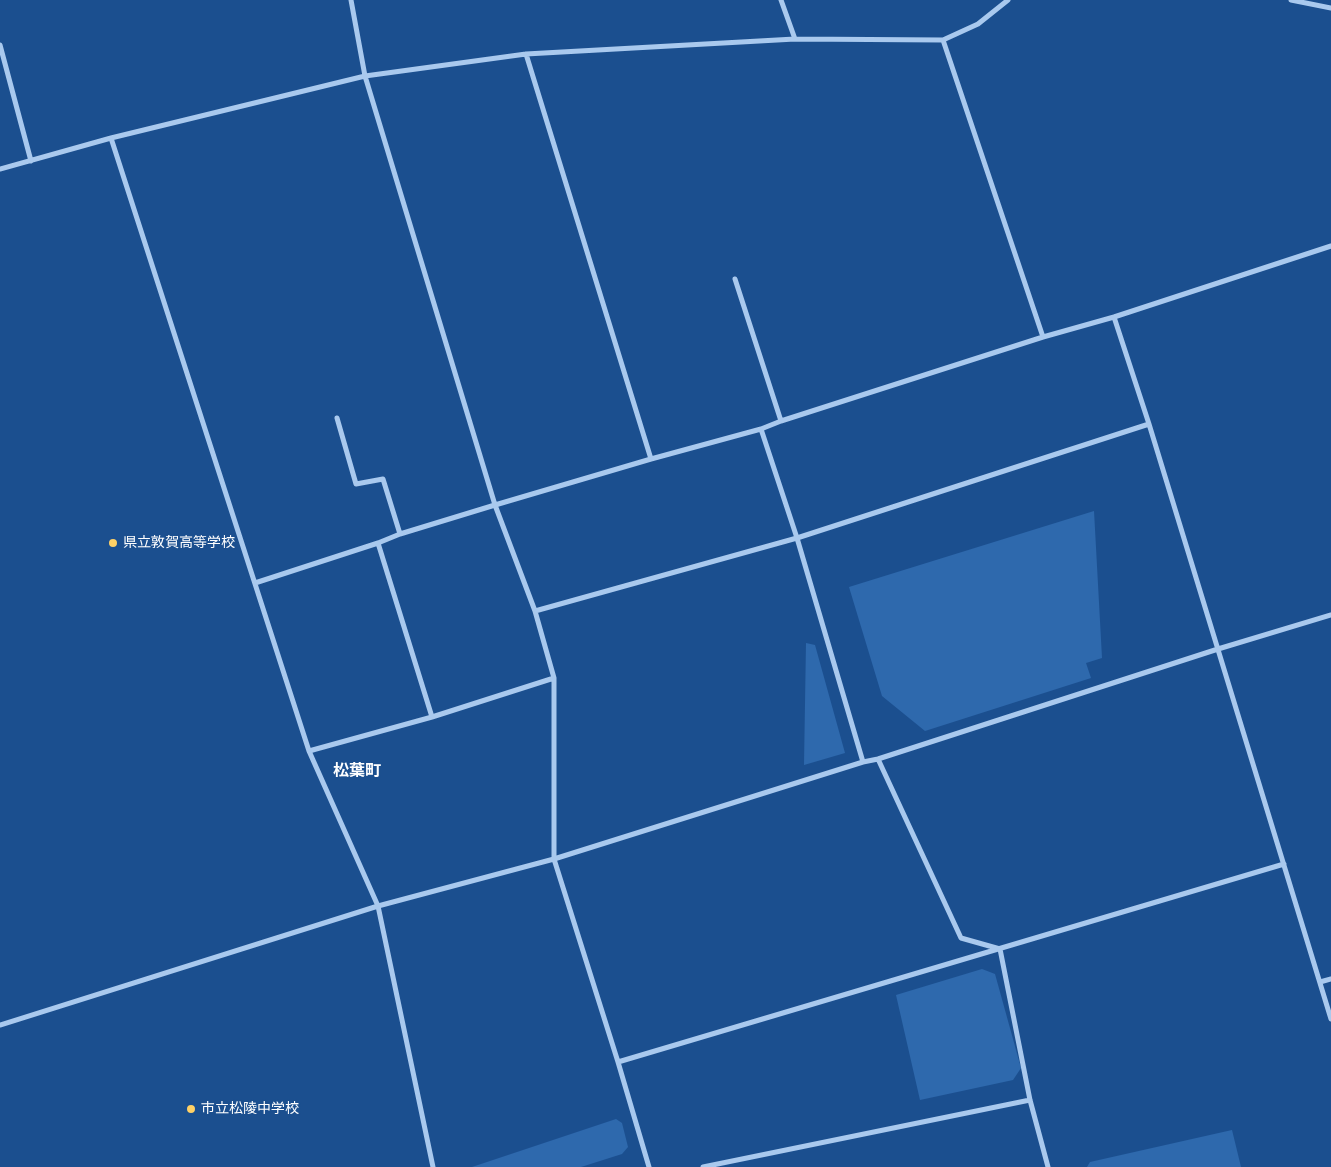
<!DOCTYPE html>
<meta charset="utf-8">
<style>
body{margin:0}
canvas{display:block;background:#1b4f8f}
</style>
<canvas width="1331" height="1167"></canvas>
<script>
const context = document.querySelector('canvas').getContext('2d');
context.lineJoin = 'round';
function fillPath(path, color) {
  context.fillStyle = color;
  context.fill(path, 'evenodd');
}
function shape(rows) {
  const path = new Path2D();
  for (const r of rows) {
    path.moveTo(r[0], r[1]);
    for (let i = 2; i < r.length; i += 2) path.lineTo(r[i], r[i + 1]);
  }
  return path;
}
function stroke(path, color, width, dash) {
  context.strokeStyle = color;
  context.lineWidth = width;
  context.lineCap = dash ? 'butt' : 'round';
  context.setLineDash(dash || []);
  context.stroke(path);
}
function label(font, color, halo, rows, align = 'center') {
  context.font = font + ' "Public Sans","Noto Sans JP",sans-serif';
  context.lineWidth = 4;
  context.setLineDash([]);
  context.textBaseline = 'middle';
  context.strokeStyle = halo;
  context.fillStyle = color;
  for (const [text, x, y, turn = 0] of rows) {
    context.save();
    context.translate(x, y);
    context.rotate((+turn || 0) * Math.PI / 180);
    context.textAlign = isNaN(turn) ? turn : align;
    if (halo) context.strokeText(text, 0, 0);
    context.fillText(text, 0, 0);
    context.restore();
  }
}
fillPath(shape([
 [1094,511,1102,658,1086,663,1091,678,925,731,882,696,849,587],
 [806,643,815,645,845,753,804,765],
 [982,969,995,974,1021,1068,1013,1080,920,1100,896,995],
 [616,1119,622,1123,628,1147,622,1154,581,1167,472,1167],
 [1232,1130,1241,1167,1087,1167,1090,1162]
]), '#2e69ad');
stroke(shape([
 [351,0,365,76,495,505,535,611,554,678,554,859,618,1062,649,1167],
 [781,0,795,39],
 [1291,0,1331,8],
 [943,40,1043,337],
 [0,45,31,161],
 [526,54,651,459],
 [111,138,309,751,378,906,433,1167],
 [0,169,111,138,365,76,526,54,795,39,943,40,978,24,1008,0],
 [735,279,781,421],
 [1114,317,1149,424,1331,1019],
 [337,418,356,484,383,479,400,534],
 [761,429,797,538,863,762],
 [378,543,432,717],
 [255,583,378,543,400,534,495,505,651,459,761,429,781,421,1043,337,1114,317,1331,246],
 [535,611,797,538,1149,424],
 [309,751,432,717,554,678],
 [878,759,961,938,1000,949,1030,1100,1048,1167],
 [1320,982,1331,979],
 [0,1025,378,906,554,859,863,762,878,759,1218,649,1331,615],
 [618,1062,1284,864],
 [703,1167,1030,1100]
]), '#a9c9ee', 5);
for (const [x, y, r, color] of [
 [113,543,5,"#ffd166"],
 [191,1109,5,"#ffd166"]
]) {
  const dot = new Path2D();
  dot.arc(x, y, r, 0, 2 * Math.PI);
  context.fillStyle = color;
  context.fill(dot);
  stroke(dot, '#1b4f8f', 2);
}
label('14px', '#fff', '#1b4f8f', [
 ["県立敦賀高等学校",123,543],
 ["市立松陵中学校",201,1109]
], 'left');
label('bold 16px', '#fff', '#1b4f8f', [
 ["松葉町",357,771]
]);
</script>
